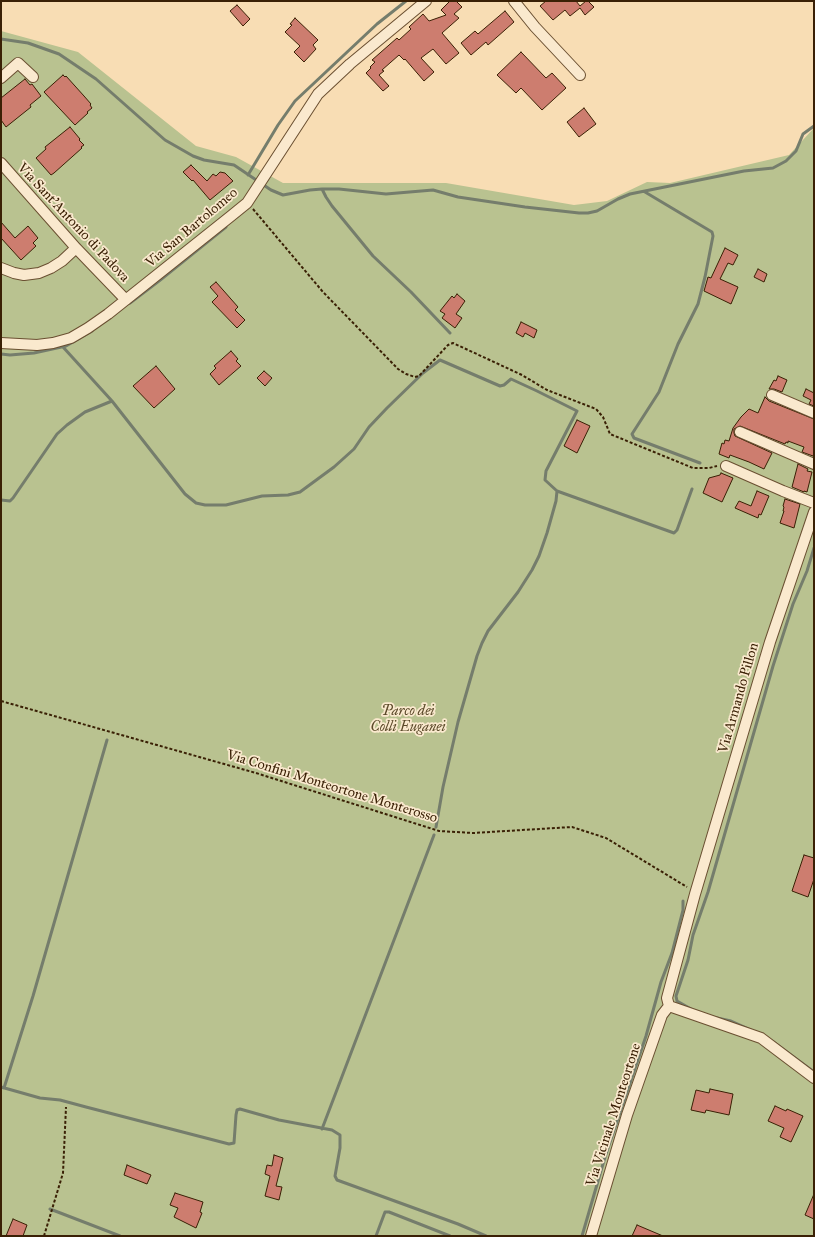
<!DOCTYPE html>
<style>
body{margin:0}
#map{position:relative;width:815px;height:1237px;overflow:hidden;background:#f8ddb4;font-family:"IM FELL Great Primer",serif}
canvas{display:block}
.frame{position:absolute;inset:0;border:2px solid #3a2005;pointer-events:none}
</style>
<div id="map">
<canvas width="815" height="1237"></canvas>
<div class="frame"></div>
</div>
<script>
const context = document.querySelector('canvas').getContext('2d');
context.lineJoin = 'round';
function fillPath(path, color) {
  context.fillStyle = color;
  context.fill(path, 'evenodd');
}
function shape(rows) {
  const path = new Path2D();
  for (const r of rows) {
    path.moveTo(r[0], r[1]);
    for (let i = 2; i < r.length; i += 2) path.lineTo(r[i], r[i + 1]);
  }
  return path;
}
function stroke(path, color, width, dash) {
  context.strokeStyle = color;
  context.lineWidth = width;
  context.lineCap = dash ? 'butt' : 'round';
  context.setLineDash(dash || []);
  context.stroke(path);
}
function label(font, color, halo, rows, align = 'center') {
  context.font = font + ' "IM FELL Great Primer",serif';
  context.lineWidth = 3.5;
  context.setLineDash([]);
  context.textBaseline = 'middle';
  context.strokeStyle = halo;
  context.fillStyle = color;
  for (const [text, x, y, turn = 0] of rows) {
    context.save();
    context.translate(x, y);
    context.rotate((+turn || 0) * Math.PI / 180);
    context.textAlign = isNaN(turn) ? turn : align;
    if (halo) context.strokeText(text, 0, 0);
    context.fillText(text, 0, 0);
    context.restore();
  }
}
fillPath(shape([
 [1,31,78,52,196,146,236,157,283,183,446,183,574,205,607,201,647,182,670,183,789,155,814,128,814,1236,1,1236]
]), '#b9c290');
stroke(shape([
 [1,39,28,43,59,54,96,79,165,140,193,156,204,160,234,165,271,190,283,195,310,190,322,189,339,189,386,194,433,190,458,197,525,207,579,213,588,213,597,211,618,199,630,194,744,171,773,168,786,161,796,151,803,134,814,126],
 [248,175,278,125,295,101,377,24,406,1],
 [322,189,326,197,332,206,373,256,411,292,450,333],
 [645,192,712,232,713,236,705,277,698,304,678,344,659,392,632,434,634,438,700,463],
 [130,303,159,281,226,227],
 [63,347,112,401,185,494,196,503,205,505,226,505,262,496,288,495,300,492,334,467,354,449,369,427,387,408,423,373,440,360,500,386,504,385,511,379,537,391,577,411,546,471,545,480,557,491,674,533,677,530,692,489],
 [1,354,10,355,34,353,66,346,92,331],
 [1,500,10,501,13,498,57,434,67,425,85,412,112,401],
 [436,827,443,787,458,722,477,656,482,643,488,631,518,592,532,570,539,556,547,533,556,501,557,491],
 [691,1009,677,1001,676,996,688,960,693,935,708,892,773,666,793,604,807,571,814,548],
 [717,1018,731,1021,751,1030],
 [772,1041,814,1072],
 [1,1087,40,1098,60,1100,86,1107,229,1144,234,1143,236,1115,237,1110,240,1109,279,1120,332,1130,340,1135,340,1148,335,1176,337,1180,458,1224,486,1236],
 [4,1088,33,996,107,740],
 [322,1129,434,835],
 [50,1209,120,1236],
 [376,1236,385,1212,389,1212,450,1236],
 [582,1236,605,1157,646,1036,661,982,672,953,683,910,683,901]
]), '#757d6c', 3);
const building = shape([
 [450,1,456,1,462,7,454,14,459,18,442,33,459,53,446,64,433,49,421,58,434,72,424,81,405,59,404,60,399,55,382,70,384,71,379,75,389,86,383,91,366,73,371,68,370,67,375,62,372,60,397,38,399,40,411,29,409,27,423,14,429,21,446,15,441,10,450,1],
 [546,1,576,1,580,6,586,1,588,1,594,7,585,15,580,8,570,16,565,10,553,20,540,6,546,1],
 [237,5,250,19,243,26,230,11,237,5],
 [505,11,514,22,488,45,486,42,471,55,461,43,475,31,478,34,505,11],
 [295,18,318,40,313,45,316,49,304,62,294,52,300,46,285,32,292,25,290,24,295,18],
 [521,52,546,78,552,73,566,88,542,110,521,88,516,93,497,75,521,52],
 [63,75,65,77,66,76,84,96,91,104,90,105,92,108,87,112,88,113,75,125,44,92,63,75],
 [25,79,30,85,32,84,41,96,30,105,31,107,6,127,1,120,1,98,25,79],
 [584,108,596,124,579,137,567,122,584,108],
 [70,127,80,139,79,140,84,145,81,147,82,148,54,173,51,175,36,158,46,149,45,147,70,127],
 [191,165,207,181,213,174,216,176,220,172,225,173,233,181,210,200,193,180,192,181,183,172,191,165],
 [1,222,15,238,28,226,38,238,33,243,36,246,21,260,1,238,1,222],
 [725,248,738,255,733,265,728,263,720,279,738,287,731,304,704,291,708,277,711,278,725,248],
 [758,269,767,274,764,282,754,277,758,269],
 [216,282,238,307,235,310,245,320,237,328,212,302,218,296,210,287,216,282],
 [457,294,465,301,456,314,462,318,455,328,442,318,445,314,440,311,452,296,454,298,457,294],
 [521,322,537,330,534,338,525,333,523,337,516,333,521,322],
 [231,351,238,359,236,361,241,366,219,385,210,374,216,368,214,366,231,351],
 [156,366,175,389,154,408,133,386,156,366],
 [264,371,272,378,265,386,257,378,264,371],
 [778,376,787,380,782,392,774,389,769,389,774,380,776,381,778,376],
 [806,389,814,393,814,406,809,404,811,400,803,396,806,389],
 [765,397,769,401,814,419,814,453,813,456,802,452,804,447,788,441,788,443,786,442,785,444,740,426,734,429,734,433,735,436,772,453,764,469,749,462,730,455,729,458,719,454,722,443,724,444,725,440,729,441,733,428,741,417,749,409,758,413,765,397],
 [577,420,590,426,577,453,564,446,577,420],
 [798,464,808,469,807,471,812,472,807,492,804,491,804,492,792,487,798,464],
 [721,473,733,478,722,502,703,493,709,478,720,475,721,473],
 [757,491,769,496,761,515,759,514,758,518,735,508,739,501,751,506,757,491],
 [785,499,800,504,794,528,780,523,784,511,783,511,784,507,783,506,785,499],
 [804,855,814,858,814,879,808,897,792,891,804,855],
 [710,1089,733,1094,729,1115,706,1110,705,1113,691,1110,696,1090,709,1093,710,1089],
 [775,1106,786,1111,787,1109,803,1116,791,1142,780,1137,784,1128,768,1121,775,1106],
 [274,1155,283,1158,276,1186,282,1187,279,1200,265,1196,270,1176,265,1174,267,1165,272,1166,274,1155],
 [127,1165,151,1175,147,1184,124,1175,127,1165],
 [175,1193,203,1202,200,1212,202,1213,196,1228,174,1217,178,1208,170,1205,175,1193],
 [814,1194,814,1219,805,1215,814,1194],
 [13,1219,27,1225,23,1236,6,1236,13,1219],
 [637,1225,663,1236,632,1236,637,1225]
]);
fillPath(building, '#cd7d6f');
stroke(building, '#3a2005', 1);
const minor = shape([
 [514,1,535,27,580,75],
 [1,78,18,63,33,77],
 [1,163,76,248,126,300],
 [1,268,14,273,24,275,39,273,51,268,62,261,76,248],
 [1,343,37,345,53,343,71,338,88,328,108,314,231,216,247,203,318,94,350,64,426,1],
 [772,395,814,413],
 [740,432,814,464],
 [726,466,783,491,814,503],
 [669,1006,667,998,695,894,770,642,814,512],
 [669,1006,761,1038,814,1078],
 [591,1236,627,1115,662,1015,669,1006]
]);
stroke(minor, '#6a4f31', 12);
stroke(shape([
 [253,209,323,292,398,369,406,374,415,377,419,376,448,345,453,343,522,375,547,390,596,409,603,417,610,434,693,468,709,468,717,466],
 [1,701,256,773,439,831,473,833,572,827,606,838,687,887],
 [44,1236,63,1173,66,1107]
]), '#3a2005', 2, [3, 2]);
stroke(minor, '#fae9ce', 10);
label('14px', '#3a2005', '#fae9ce', [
 ["Via Sant'Antonio di Padova",73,223,47],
 ["Via San Bartolomeo",192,228,-40],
 ["Via Armando Pillon",739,698,-74],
 ["Via Confini Monteortone Monterosso",332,787,17],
 ["Via Vicinale Monteortone",614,1115,-72]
]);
label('italic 14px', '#5a4828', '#fae9ce', [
 ["Parco dei",408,712],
 ["Colli Euganei",408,728]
]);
</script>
